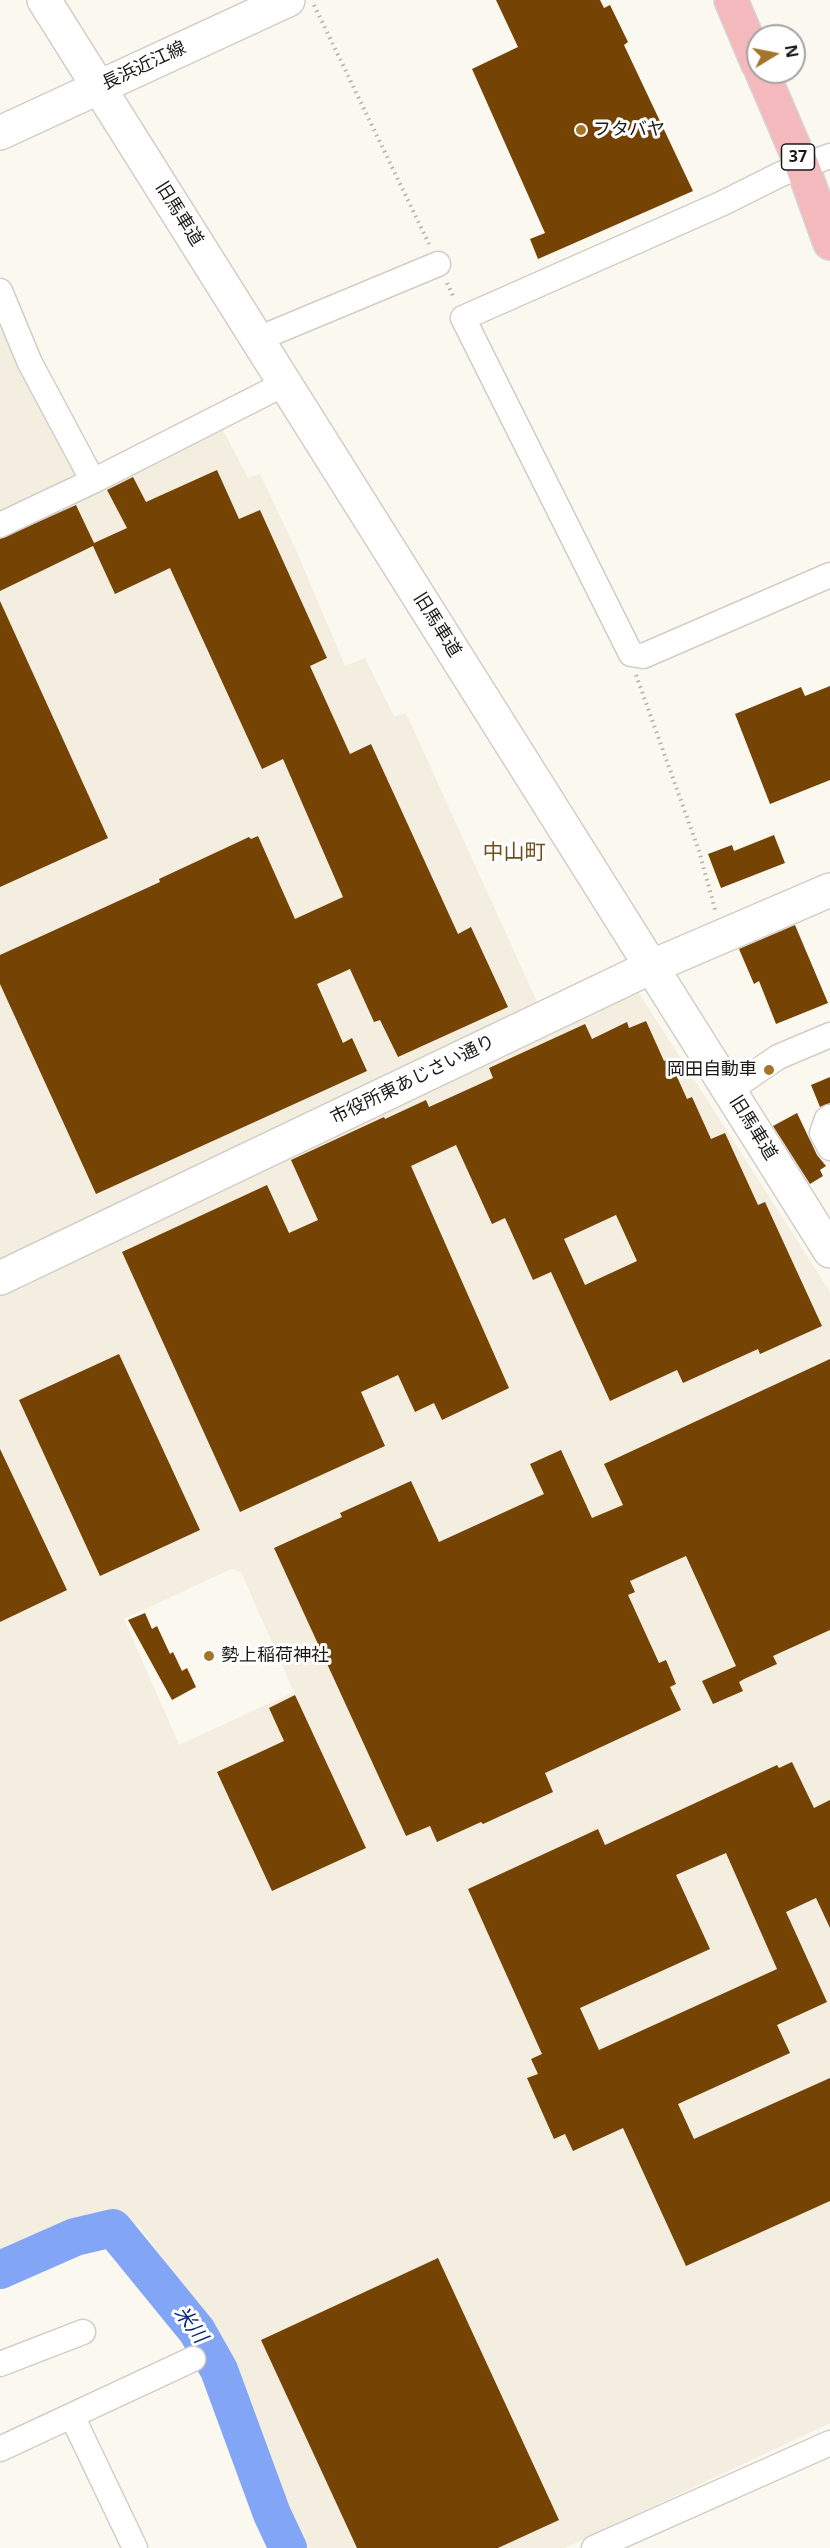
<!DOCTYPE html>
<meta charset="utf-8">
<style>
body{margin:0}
#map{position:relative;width:830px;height:2548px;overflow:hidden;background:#fbf8f0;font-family:"Noto Sans",sans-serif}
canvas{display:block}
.north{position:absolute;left:746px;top:24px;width:60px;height:60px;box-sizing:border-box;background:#fff;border:2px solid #a4a3a2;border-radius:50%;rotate:80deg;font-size:16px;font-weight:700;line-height:24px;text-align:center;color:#1b1a17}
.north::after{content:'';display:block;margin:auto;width:21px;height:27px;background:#a47529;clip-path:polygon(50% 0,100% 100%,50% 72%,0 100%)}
</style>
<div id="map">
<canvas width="830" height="2548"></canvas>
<div class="north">N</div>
</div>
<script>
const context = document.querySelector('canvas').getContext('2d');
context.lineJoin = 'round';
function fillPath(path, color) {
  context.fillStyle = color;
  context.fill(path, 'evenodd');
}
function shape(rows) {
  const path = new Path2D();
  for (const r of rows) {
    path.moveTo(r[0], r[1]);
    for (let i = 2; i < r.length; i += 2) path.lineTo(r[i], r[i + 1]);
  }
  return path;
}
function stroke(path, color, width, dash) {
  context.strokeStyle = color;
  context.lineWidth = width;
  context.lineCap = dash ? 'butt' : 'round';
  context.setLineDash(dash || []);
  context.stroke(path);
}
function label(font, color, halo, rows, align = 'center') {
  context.font = font + ' "Noto Sans","Noto Sans JP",sans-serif';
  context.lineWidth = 6;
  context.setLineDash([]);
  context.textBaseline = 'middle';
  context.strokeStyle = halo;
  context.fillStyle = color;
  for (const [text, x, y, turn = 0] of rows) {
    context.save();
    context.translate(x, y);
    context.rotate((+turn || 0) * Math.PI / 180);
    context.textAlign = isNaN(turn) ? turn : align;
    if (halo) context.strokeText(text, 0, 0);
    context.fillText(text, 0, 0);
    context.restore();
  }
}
fillPath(shape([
 [0,310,79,476,0,513],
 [223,430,248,478,260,474,297,552,345,666,365,658,394,716,406,713,538,1004,0,1263,0,536],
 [637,990,830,1292,830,2423,565,2548,297,2548,270,2481,223,2344,139,2226,110,2213,76,2217,0,2251,0,1289],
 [231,1569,241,1572,294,1692,179,1745,124,1619]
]), '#f3eedf');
stroke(shape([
 [0,2270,75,2237,113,2228,197,2331,219,2370,272,2514,288,2548]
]), '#82a6f5', 38);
fillPath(shape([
 [496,0,600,0,604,8,610,5,628,42,624,45,693,191,538,259,530,239,545,233,472,69,518,47],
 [217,470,239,519,260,510,327,658,310,666,350,754,371,744,458,934,471,927,508,1007,398,1057,380,1020,374,1022,350,969,317,984,343,1043,352,1038,367,1071,96,1194,0,984,0,955,160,882,159,879,249,837,251,839,258,836,295,919,343,897,283,759,262,769,170,568,115,594,93,546,0,591,0,539,76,505,94,543,127,528,107,490,133,477,146,502],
 [0,601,108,838,0,887],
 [830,686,830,780,770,804,735,714,801,687,805,696],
 [774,835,785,863,721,888,708,854,732,845,734,851],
 [795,925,828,1003,776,1024,759,981,754,984,739,949],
 [646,1021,664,1061,669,1059,687,1099,692,1097,711,1139,725,1133,758,1205,765,1202,822,1326,760,1354,758,1349,683,1383,677,1370,610,1401,551,1272,533,1280,505,1218,492,1224,456,1145,411,1166,509,1388,442,1420,434,1403,415,1412,398,1375,361,1392,385,1446,240,1512,122,1252,267,1185,289,1233,318,1220,291,1160,384,1117,385,1119,426,1100,429,1107,493,1078,489,1068,585,1024,592,1039,627,1022,629,1028],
 [616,1215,637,1261,585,1285,564,1239],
 [830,1077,830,1103,820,1107,811,1085],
 [797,1113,817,1155,826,1166,820,1170,823,1176,810,1184,773,1126],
 [119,1354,200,1530,100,1576,19,1400],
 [830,1359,830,1630,773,1656,777,1664,744,1679,739,1682,743,1691,713,1704,702,1681,736,1666,686,1556,630,1581,635,1592,628,1595,659,1663,666,1660,676,1684,670,1687,681,1710,545,1773,553,1792,483,1824,481,1822,437,1842,430,1826,406,1836,274,1548,342,1517,340,1513,411,1481,439,1542,544,1494,530,1464,561,1450,592,1518,623,1505,604,1464],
 [0,1449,67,1590,0,1622],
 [145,1613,152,1629,157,1626,170,1654,173,1652,182,1671,187,1668,196,1687,172,1700,128,1620],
 [295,1695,366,1848,272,1891,217,1772,284,1741,269,1708],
 [792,1762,814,1808,830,1800,830,1928,816,1898,786,1912,827,2002,777,2025,790,2053,678,2104,694,2139,830,2078,830,2201,686,2266,623,2128,573,2151,565,2134,554,2139,527,2078,538,2074,531,2059,542,2054,468,1889,598,1829,605,1845,777,1765,779,1768],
 [726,1853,777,1969,599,2050,580,2008,710,1949,676,1875],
 [438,2258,559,2520,498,2548,357,2548,261,2340]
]), '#754303');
const street = shape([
 [830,156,781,174,723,203,463,318,631,654,643,656,830,575],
 [0,291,30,363,93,481],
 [258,339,438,264],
 [0,525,93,481,284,384],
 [730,1090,778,1057,830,1035],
 [830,1117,827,1119,822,1133,830,1148],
 [0,2364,83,2332],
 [72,2416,135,2548],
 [0,2449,193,2359],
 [594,2548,830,2443]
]);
const secondary = shape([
 [44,0,830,1251],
 [0,133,288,0],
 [0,1278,653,966,830,890]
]);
const primary = shape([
 [731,0,758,64],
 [762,72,803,168,830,243]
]);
stroke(street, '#d1cec7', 27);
stroke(secondary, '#d1cec7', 36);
stroke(primary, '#d6d6d5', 36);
stroke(shape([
 [314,5,429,244],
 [447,283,454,298],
 [636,675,699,851,716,913]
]), '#b3b0aa', 4, [1.5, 4.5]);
stroke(street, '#fff', 24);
stroke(secondary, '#fff', 33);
stroke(primary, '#f4b9bc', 33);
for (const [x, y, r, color] of [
 [581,130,6,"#a47529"],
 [769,1070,6,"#a47529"],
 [209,1656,6,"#a47529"]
]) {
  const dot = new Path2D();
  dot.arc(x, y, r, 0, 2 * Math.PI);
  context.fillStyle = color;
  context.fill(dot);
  stroke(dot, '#fff', 2);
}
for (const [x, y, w] of [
 [798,157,33]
]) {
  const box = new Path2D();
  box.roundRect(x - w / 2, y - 13, w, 26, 4.5);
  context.fillStyle = '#fff';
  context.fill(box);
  stroke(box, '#1b1a17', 1.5);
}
label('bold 16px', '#1b1a17', null, [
 ["37",798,157]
]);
label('18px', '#1b1a17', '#fff', [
 ["長浜近江線",144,66,-25],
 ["旧馬車道",179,214,58],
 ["旧馬車道",437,625,58],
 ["市役所東あじさい通り",413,1080,-26],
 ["旧馬車道",753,1128,58]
]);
label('18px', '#1b1a17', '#fff', [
 ["フタバヤ",593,130],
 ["岡田自動車",757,1070,"right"],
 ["勢上稲荷神社",221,1656]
], 'left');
label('italic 20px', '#0a267e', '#fff', [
 ["米川",190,2325,54]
]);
label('21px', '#71501d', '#fff', [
 ["中山町",514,853]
]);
</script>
